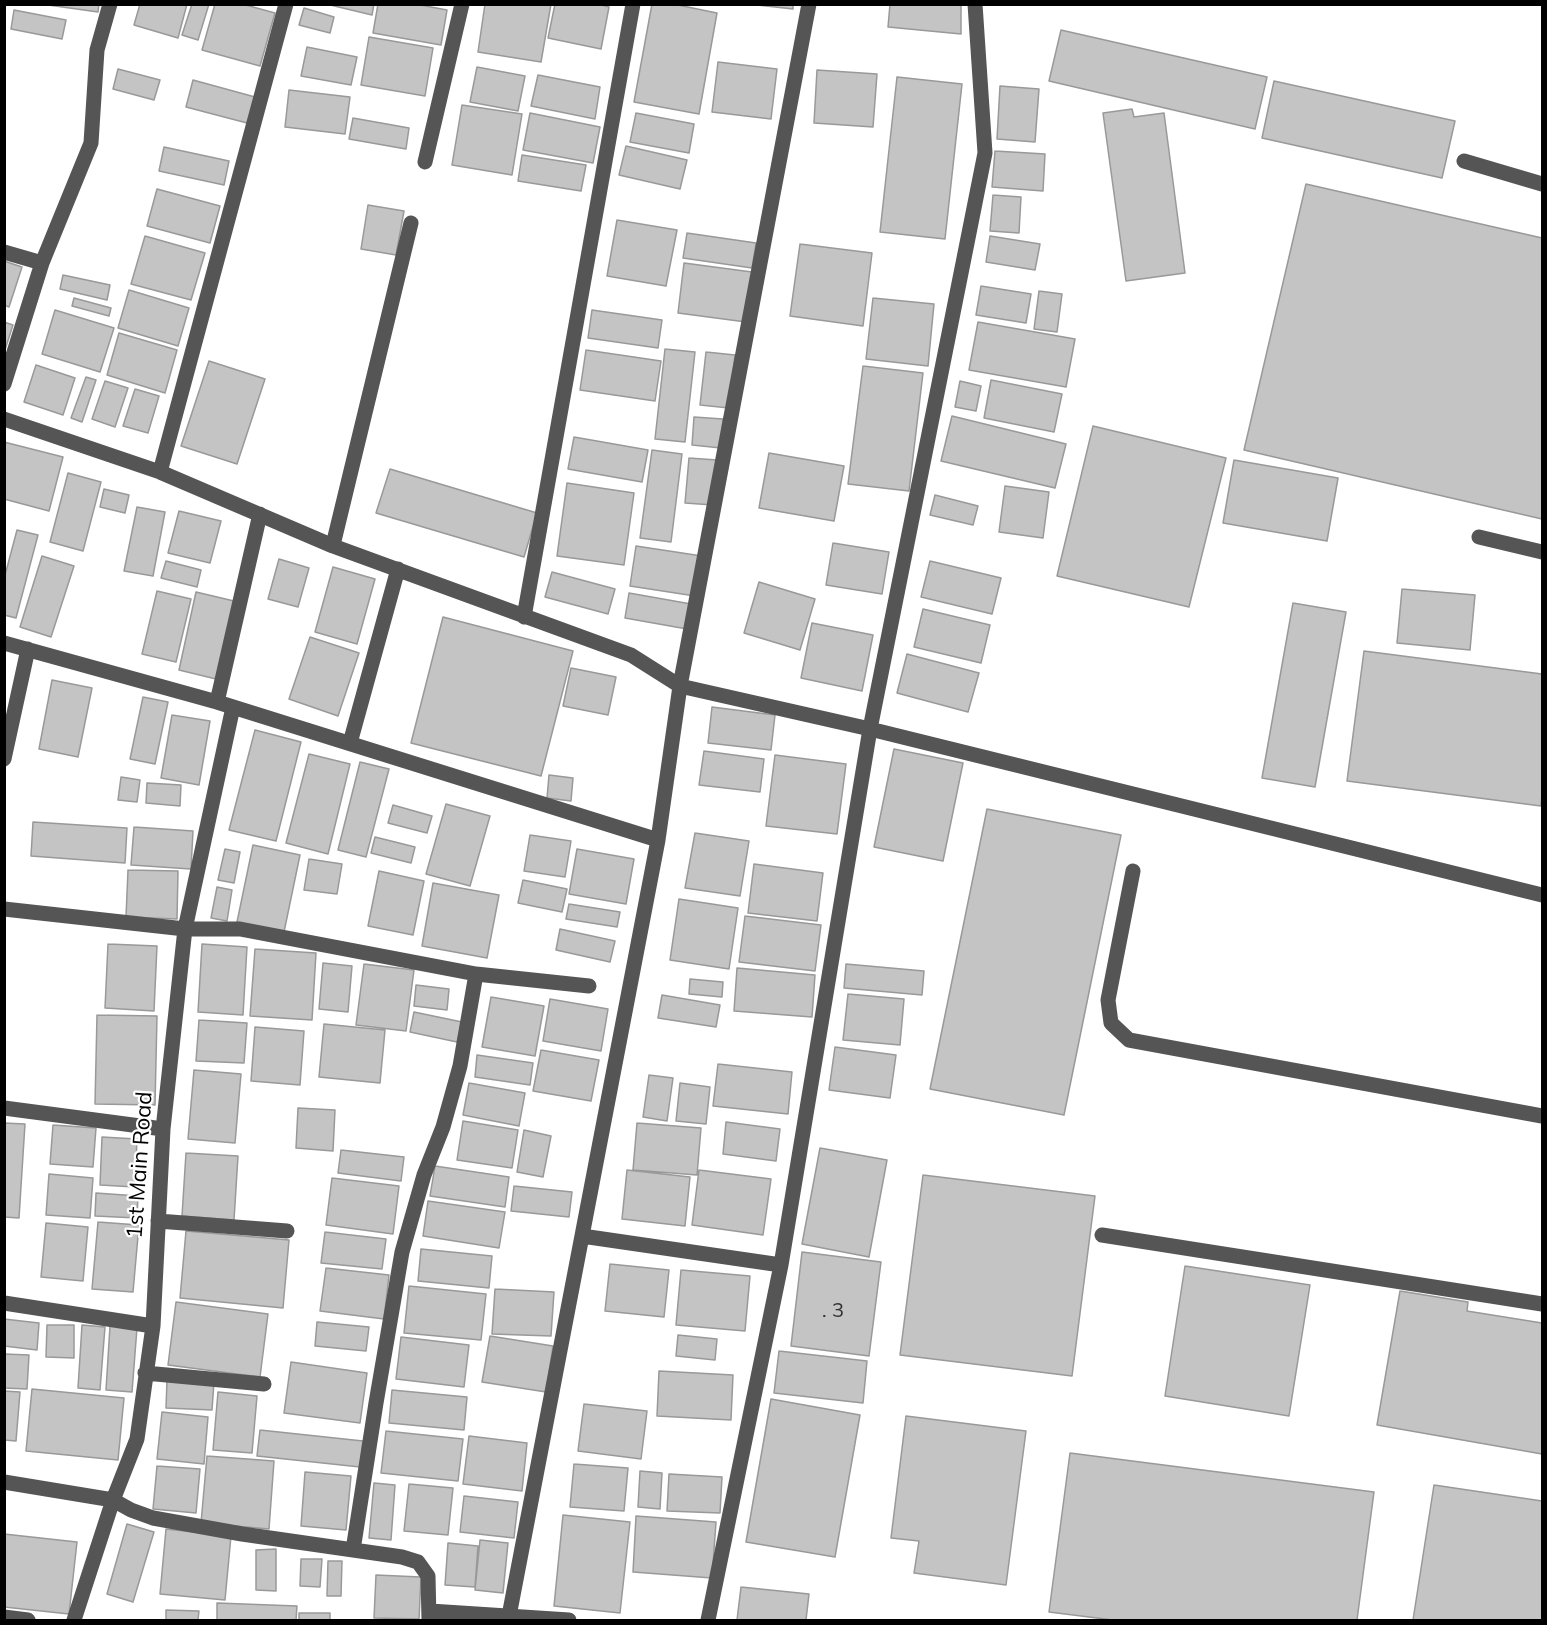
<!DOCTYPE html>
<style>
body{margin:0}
#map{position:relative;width:1547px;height:1625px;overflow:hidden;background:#fff;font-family:Mulish,sans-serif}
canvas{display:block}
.frame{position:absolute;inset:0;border:6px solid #000;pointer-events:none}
</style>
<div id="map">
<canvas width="1547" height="1625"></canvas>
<div class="frame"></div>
</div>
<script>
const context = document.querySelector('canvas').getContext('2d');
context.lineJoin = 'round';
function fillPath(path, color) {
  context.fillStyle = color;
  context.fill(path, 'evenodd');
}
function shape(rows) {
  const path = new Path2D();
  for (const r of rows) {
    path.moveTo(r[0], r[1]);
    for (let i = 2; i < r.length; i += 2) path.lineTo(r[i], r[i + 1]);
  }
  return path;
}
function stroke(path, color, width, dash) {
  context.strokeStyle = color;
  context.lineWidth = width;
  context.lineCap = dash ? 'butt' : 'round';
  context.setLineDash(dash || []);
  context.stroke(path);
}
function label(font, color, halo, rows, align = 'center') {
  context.font = font + ' Mulish,sans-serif';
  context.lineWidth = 4.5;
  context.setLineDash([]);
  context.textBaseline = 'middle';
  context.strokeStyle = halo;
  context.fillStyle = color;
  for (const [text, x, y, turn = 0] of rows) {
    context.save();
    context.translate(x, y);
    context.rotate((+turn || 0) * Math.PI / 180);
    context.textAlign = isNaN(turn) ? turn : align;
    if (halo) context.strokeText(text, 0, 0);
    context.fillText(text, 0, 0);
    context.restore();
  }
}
const building = shape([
 [41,4,99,4,98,12,41,4],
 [140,4,187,4,178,38,134,25,140,4],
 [192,4,209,4,198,40,182,35,192,4],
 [215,4,242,4,275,13,260,66,202,50,215,4],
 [326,4,374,4,372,15,326,4],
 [378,4,415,4,447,10,441,45,373,33,378,4],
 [485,4,551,4,541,62,478,52,485,4],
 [555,4,598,4,609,7,601,49,548,38,555,4],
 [652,4,673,4,717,13,699,114,634,102,652,4],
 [748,4,793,4,793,9,748,4],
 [890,4,961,4,961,34,888,27,890,4],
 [304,8,334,17,330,33,299,25,304,8],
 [14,10,66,20,62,39,11,29,14,10],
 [1061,30,1267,77,1255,129,1049,81,1061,30],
 [369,37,433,48,425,96,361,85,369,37],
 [307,47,357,57,351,85,301,76,307,47],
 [718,62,777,69,771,119,712,112,718,62],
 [477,67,525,76,518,111,470,102,477,67],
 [118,69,160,80,154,100,113,89,118,69],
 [817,70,877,74,873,127,814,123,817,70],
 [538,75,600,87,595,119,531,106,538,75],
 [897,77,962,84,945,239,880,232,897,77],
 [193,80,255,97,247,123,186,107,193,80],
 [1274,81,1455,121,1442,178,1262,138,1274,81],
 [1000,86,1039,89,1035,142,997,139,1000,86],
 [289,90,350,97,345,134,285,127,289,90],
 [462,105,522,114,512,175,452,165,462,105],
 [1132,109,1134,117,1164,113,1185,273,1126,281,1103,113,1132,109],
 [530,113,600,127,593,163,523,150,530,113],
 [636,113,694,124,689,153,630,142,636,113],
 [353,118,409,128,406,149,349,139,353,118],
 [626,146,687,160,680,189,619,175,626,146],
 [164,147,229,161,224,185,159,171,164,147],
 [995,151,1045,154,1043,191,992,187,995,151],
 [522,155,586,165,581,191,518,181,522,155],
 [1306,184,1542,238,1542,519,1244,450,1306,184],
 [157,189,220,206,210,243,147,226,157,189],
 [993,195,1021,197,1019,233,990,231,993,195],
 [368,205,404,211,396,255,361,249,368,205],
 [617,220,677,230,666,286,607,276,617,220],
 [687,233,756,243,752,268,683,258,687,233],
 [145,236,205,253,191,300,131,284,145,236],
 [990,236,1040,244,1035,270,986,262,990,236],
 [800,244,872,253,863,326,790,316,800,244],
 [4,261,22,267,9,307,4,305,4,261],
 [684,263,752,272,746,322,678,313,684,263],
 [63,275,110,285,107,300,60,289,63,275],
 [981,286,1031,294,1026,323,976,315,981,286],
 [129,290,189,308,178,346,118,328,129,290],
 [1039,291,1062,294,1057,332,1034,329,1039,291],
 [74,298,111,308,109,316,72,306,74,298],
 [873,298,934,304,928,366,866,359,873,298],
 [55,310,114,328,100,372,42,354,55,310],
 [592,310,662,320,658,348,588,338,592,310],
 [4,322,13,325,4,353,4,322],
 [978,322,1075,339,1066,387,969,370,978,322],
 [119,333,177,350,165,393,107,375,119,333],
 [665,349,695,352,685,442,655,439,665,349],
 [586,350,661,361,655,401,580,390,586,350],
 [706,352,735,355,729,408,700,405,706,352],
 [209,361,265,379,237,464,181,446,209,361],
 [36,365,75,378,63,415,24,402,36,365],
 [863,366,923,373,909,491,848,484,863,366],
 [86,377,96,380,82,422,71,418,86,377],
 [991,380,1062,394,1054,432,984,418,991,380],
 [105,381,128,388,115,427,92,419,105,381],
 [960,381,981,386,976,411,955,407,960,381],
 [135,389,159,396,148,433,123,426,135,389],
 [952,416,1066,444,1055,488,941,461,952,416],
 [694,417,723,419,721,448,692,445,694,417],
 [1093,426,1226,458,1189,607,1057,576,1093,426],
 [574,437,648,450,642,482,568,469,574,437],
 [4,442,63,457,49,511,4,499,4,442],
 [652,450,682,454,671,542,640,538,652,450],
 [769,453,844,466,834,521,759,508,769,453],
 [689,458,717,460,713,505,685,503,689,458],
 [1234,460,1338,478,1327,541,1223,523,1234,460],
 [390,469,537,513,524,557,376,513,390,469],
 [68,473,101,482,83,551,50,542,68,473],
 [567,483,634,493,624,565,557,556,567,483],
 [1005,486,1049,492,1043,538,999,532,1005,486],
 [104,489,129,495,125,513,100,507,104,489],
 [935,495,978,506,973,525,930,515,935,495],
 [137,507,165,512,153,576,124,571,137,507],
 [179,511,221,521,210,563,168,553,179,511],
 [17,530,38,535,16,618,4,615,4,579,17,530],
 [833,543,889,552,882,594,826,585,833,543],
 [636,546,702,556,695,596,630,586,636,546],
 [42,556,74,566,51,637,20,627,42,556],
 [279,559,309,568,298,607,268,599,279,559],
 [166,561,201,570,197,587,161,578,166,561],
 [930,561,1001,578,992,614,921,597,930,561],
 [333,567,375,579,357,644,315,632,333,567],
 [552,572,615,589,608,614,545,597,552,572],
 [759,582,815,599,800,650,744,633,759,582],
 [1402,589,1475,595,1470,650,1397,643,1402,589],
 [157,591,191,599,176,662,142,654,157,591],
 [196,592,234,601,216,679,179,670,196,592],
 [629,593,691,604,687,629,625,618,629,593],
 [1293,603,1346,612,1315,787,1262,778,1293,603],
 [923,609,990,625,981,663,914,647,923,609],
 [443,617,573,651,541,776,411,743,443,617],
 [812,623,873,635,862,691,801,678,812,623],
 [310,637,359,653,338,716,289,699,310,637],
 [1364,651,1542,674,1542,793,1541,806,1347,781,1364,651],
 [907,654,979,673,968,712,897,693,907,654],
 [571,668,616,677,608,715,563,706,571,668],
 [52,680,92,688,78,757,39,749,52,680],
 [143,697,168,702,155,764,130,759,143,697],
 [712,707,775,715,771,750,708,743,712,707],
 [172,715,210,721,199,785,161,778,172,715],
 [255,730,301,742,276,841,229,830,255,730],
 [894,749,963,763,943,861,874,847,894,749],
 [704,751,764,759,760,792,699,785,704,751],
 [309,754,350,764,328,854,286,843,309,754],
 [775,755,846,764,837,834,766,826,775,755],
 [360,762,389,769,366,857,338,850,360,762],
 [549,775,573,778,571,801,547,798,549,775],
 [121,777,140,780,137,802,118,800,121,777],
 [147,783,181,785,180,806,146,803,147,783],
 [446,804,490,816,470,886,426,874,446,804],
 [393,805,432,816,427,833,388,823,393,805],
 [987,809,1121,835,1064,1115,930,1089,987,809],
 [33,822,127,828,125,863,31,856,33,822],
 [134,827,193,831,191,869,131,865,134,827],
 [695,833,749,841,740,896,685,888,695,833],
 [530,835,571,841,565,877,524,871,530,835],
 [375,837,415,847,411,863,371,853,375,837],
 [253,845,300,855,284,932,237,922,253,845],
 [225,849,240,852,234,883,218,880,225,849],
 [577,849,634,859,626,904,569,894,577,849],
 [309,859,342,864,337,894,304,890,309,859],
 [754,864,823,873,817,921,748,913,754,864],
 [128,870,178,871,177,919,126,917,128,870],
 [379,871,424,881,413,935,368,926,379,871],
 [523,880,567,889,562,912,518,903,523,880],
 [433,883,499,895,487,958,422,946,433,883],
 [217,887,232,890,227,921,211,918,217,887],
 [679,899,738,908,729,969,670,960,679,899],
 [569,904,620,912,617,927,566,919,569,904],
 [745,916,821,925,815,971,739,962,745,916],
 [560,929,615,941,610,962,556,950,560,929],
 [108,944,157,946,154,1011,105,1008,108,944],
 [202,944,247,947,243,1015,198,1012,202,944],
 [255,949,316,953,312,1020,250,1016,255,949],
 [323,963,352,966,348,1012,319,1009,323,963],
 [364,964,414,970,406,1031,356,1025,364,964],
 [846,964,924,971,922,995,844,988,846,964],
 [737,968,815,975,812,1017,734,1011,737,968],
 [690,979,723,982,722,997,689,994,690,979],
 [416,985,449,989,447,1010,414,1006,416,985],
 [848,994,904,999,900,1045,843,1040,848,994],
 [662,995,720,1005,716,1027,658,1018,662,995],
 [491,997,544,1006,535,1056,482,1047,491,997],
 [550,999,608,1009,601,1051,543,1041,550,999],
 [414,1012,462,1022,457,1042,410,1032,414,1012],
 [97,1015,157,1016,155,1105,95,1104,97,1015],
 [199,1020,247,1023,244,1063,196,1061,199,1020],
 [324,1024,385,1030,380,1083,319,1077,324,1024],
 [255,1027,304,1031,300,1085,251,1081,255,1027],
 [835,1047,896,1055,890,1098,829,1090,835,1047],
 [541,1050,599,1060,591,1101,533,1091,541,1050],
 [477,1055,533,1063,530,1085,475,1077,477,1055],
 [718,1064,792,1072,788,1114,713,1106,718,1064],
 [194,1070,241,1074,235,1143,188,1139,194,1070],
 [649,1075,673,1078,667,1121,643,1117,649,1075],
 [469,1083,525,1093,519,1126,463,1115,469,1083],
 [680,1083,710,1087,706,1124,676,1121,680,1083],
 [298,1108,335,1110,333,1151,296,1148,298,1108],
 [463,1121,518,1130,512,1168,457,1160,463,1121],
 [726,1122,780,1129,776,1161,723,1154,726,1122],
 [4,1123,25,1124,19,1218,4,1217,4,1123],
 [637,1123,701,1128,697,1175,633,1170,637,1123],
 [53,1125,96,1128,93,1167,50,1164,53,1125],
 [524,1130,551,1136,543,1177,517,1172,524,1130],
 [102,1137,137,1139,135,1187,100,1185,102,1137],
 [820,1148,887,1160,869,1257,802,1244,820,1148],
 [341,1150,404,1157,401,1181,338,1173,341,1150],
 [186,1153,238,1156,234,1220,182,1216,186,1153],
 [435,1166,509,1177,505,1207,430,1196,435,1166],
 [627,1170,690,1177,685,1226,622,1219,627,1170],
 [699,1170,771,1179,763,1235,692,1225,699,1170],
 [49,1174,93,1178,90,1218,46,1215,49,1174],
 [923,1175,1095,1196,1072,1376,900,1355,923,1175],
 [332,1178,399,1186,393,1234,326,1225,332,1178],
 [514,1186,572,1192,569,1217,511,1211,514,1186],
 [96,1193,138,1196,137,1218,95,1216,96,1193],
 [428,1201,505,1212,499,1248,423,1236,428,1201],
 [98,1222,139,1225,133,1292,92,1289,98,1222],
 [46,1223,88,1227,83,1281,41,1277,46,1223],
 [186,1231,289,1240,283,1308,180,1298,186,1231],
 [325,1232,386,1239,382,1269,321,1263,325,1232],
 [421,1249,492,1256,489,1288,418,1281,421,1249],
 [802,1252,881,1262,869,1356,791,1346,802,1252],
 [610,1264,669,1270,664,1317,605,1311,610,1264],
 [1185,1266,1310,1285,1289,1416,1165,1396,1185,1266],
 [326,1268,389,1275,384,1319,320,1311,326,1268],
 [681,1270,750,1276,745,1331,676,1325,681,1270],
 [409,1286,486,1294,481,1340,404,1333,409,1286],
 [495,1289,554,1292,551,1336,492,1334,495,1289],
 [1400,1291,1468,1302,1467,1311,1542,1323,1542,1454,1377,1425,1400,1291],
 [176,1302,268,1314,260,1377,168,1365,176,1302],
 [4,1319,39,1323,37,1350,4,1346,4,1319],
 [317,1322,369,1327,366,1351,315,1346,317,1322],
 [47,1325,74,1325,74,1358,46,1357,47,1325],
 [82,1325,105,1327,100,1390,78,1388,82,1325],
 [110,1326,137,1328,132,1392,106,1390,110,1326],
 [678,1335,717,1339,715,1360,676,1356,678,1335],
 [490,1336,553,1346,546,1392,482,1382,490,1336],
 [401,1337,469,1345,464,1387,396,1379,401,1337],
 [779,1351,867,1361,863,1403,774,1393,779,1351],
 [4,1354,29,1355,27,1389,4,1388,4,1354],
 [291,1362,367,1373,360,1423,284,1413,291,1362],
 [659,1371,733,1375,731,1420,657,1416,659,1371],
 [167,1380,214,1382,212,1410,166,1408,167,1380],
 [32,1389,124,1398,118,1460,26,1451,32,1389],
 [392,1390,467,1397,464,1430,389,1423,392,1390],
 [4,1391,20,1392,16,1441,4,1440,4,1391],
 [218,1392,257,1396,252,1453,213,1450,218,1392],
 [771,1399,860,1415,835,1557,746,1542,771,1399],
 [584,1404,647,1411,641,1459,578,1451,584,1404],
 [162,1412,208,1417,204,1464,157,1459,162,1412],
 [906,1416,1026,1431,1006,1585,914,1573,919,1541,891,1538,906,1416],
 [260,1430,363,1441,360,1467,257,1456,260,1430],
 [386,1431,463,1439,458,1481,381,1473,386,1431],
 [469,1436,527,1443,522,1491,463,1484,469,1436],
 [1070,1453,1374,1492,1357,1620,1113,1620,1049,1612,1070,1453],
 [207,1456,274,1461,269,1529,201,1523,207,1456],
 [574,1464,628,1468,624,1511,570,1507,574,1464],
 [157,1466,200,1469,196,1513,153,1509,157,1466],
 [640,1471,662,1473,660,1509,638,1507,640,1471],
 [305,1472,351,1476,346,1530,301,1526,305,1472],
 [669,1474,722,1477,720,1513,667,1511,669,1474],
 [374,1483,395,1485,391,1540,369,1538,374,1483],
 [409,1484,453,1488,448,1535,404,1531,409,1484],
 [1434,1485,1542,1501,1542,1620,1413,1620,1434,1485],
 [464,1496,518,1502,514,1538,460,1532,464,1496],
 [563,1515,630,1522,620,1613,554,1606,563,1515],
 [636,1516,716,1522,712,1578,633,1572,636,1516],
 [127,1524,154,1532,133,1602,107,1594,127,1524],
 [166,1529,231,1536,225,1600,160,1594,166,1529],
 [4,1534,77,1542,69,1614,4,1607,4,1534],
 [480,1540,508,1543,503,1593,475,1590,480,1540],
 [448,1543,478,1546,475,1587,445,1585,448,1543],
 [276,1549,276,1591,256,1590,256,1550,276,1549],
 [301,1559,322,1559,320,1587,300,1586,301,1559],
 [328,1561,342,1561,341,1596,327,1596,328,1561],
 [376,1575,421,1577,419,1619,374,1618,376,1575],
 [741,1587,809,1594,806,1620,737,1620,741,1587],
 [217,1603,297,1606,296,1620,217,1620,217,1603],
 [166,1610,199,1611,198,1620,166,1620,166,1610],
 [299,1613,330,1613,330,1620,299,1620,299,1613]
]);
fillPath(building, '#c4c4c4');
stroke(building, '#999', 1.5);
stroke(shape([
 [1464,161,1542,184],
 [425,162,462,4],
 [4,252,42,263],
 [4,384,42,263,91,143,97,50,110,4],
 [4,419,160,472,333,546,631,655,680,686,870,729,1542,895],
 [160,472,286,4],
 [1479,537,1542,552],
 [333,545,411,223],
 [524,617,633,4],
 [4,643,217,702,658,840],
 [217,702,260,514],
 [350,743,398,569],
 [4,759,28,649],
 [1133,871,1108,1000,1111,1023,1129,1040,1542,1116],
 [4,909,185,929,240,929,476,974,589,986],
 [4,1108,163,1129],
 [158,1221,287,1231],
 [1102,1235,1542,1304],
 [582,1236,781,1265],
 [4,1303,153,1326],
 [145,1373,264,1384],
 [4,1482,113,1500,131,1510,153,1518,242,1534,402,1557,418,1562,428,1576,429,1620],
 [353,1550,376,1403,402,1252,424,1175,443,1127,460,1066,476,974],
 [430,1611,569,1620],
 [509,1616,658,840,680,686,809,4],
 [4,1617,28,1620],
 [74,1620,113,1500,137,1439,153,1326,163,1129,185,929,233,707],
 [708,1620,781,1265,870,729,985,153,975,4]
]), '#555', 15);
label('20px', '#313131', null, [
 [". 3",833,1311]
]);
label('22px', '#000', '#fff', [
 ["1st Main Road",140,1165,-86]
]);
</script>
